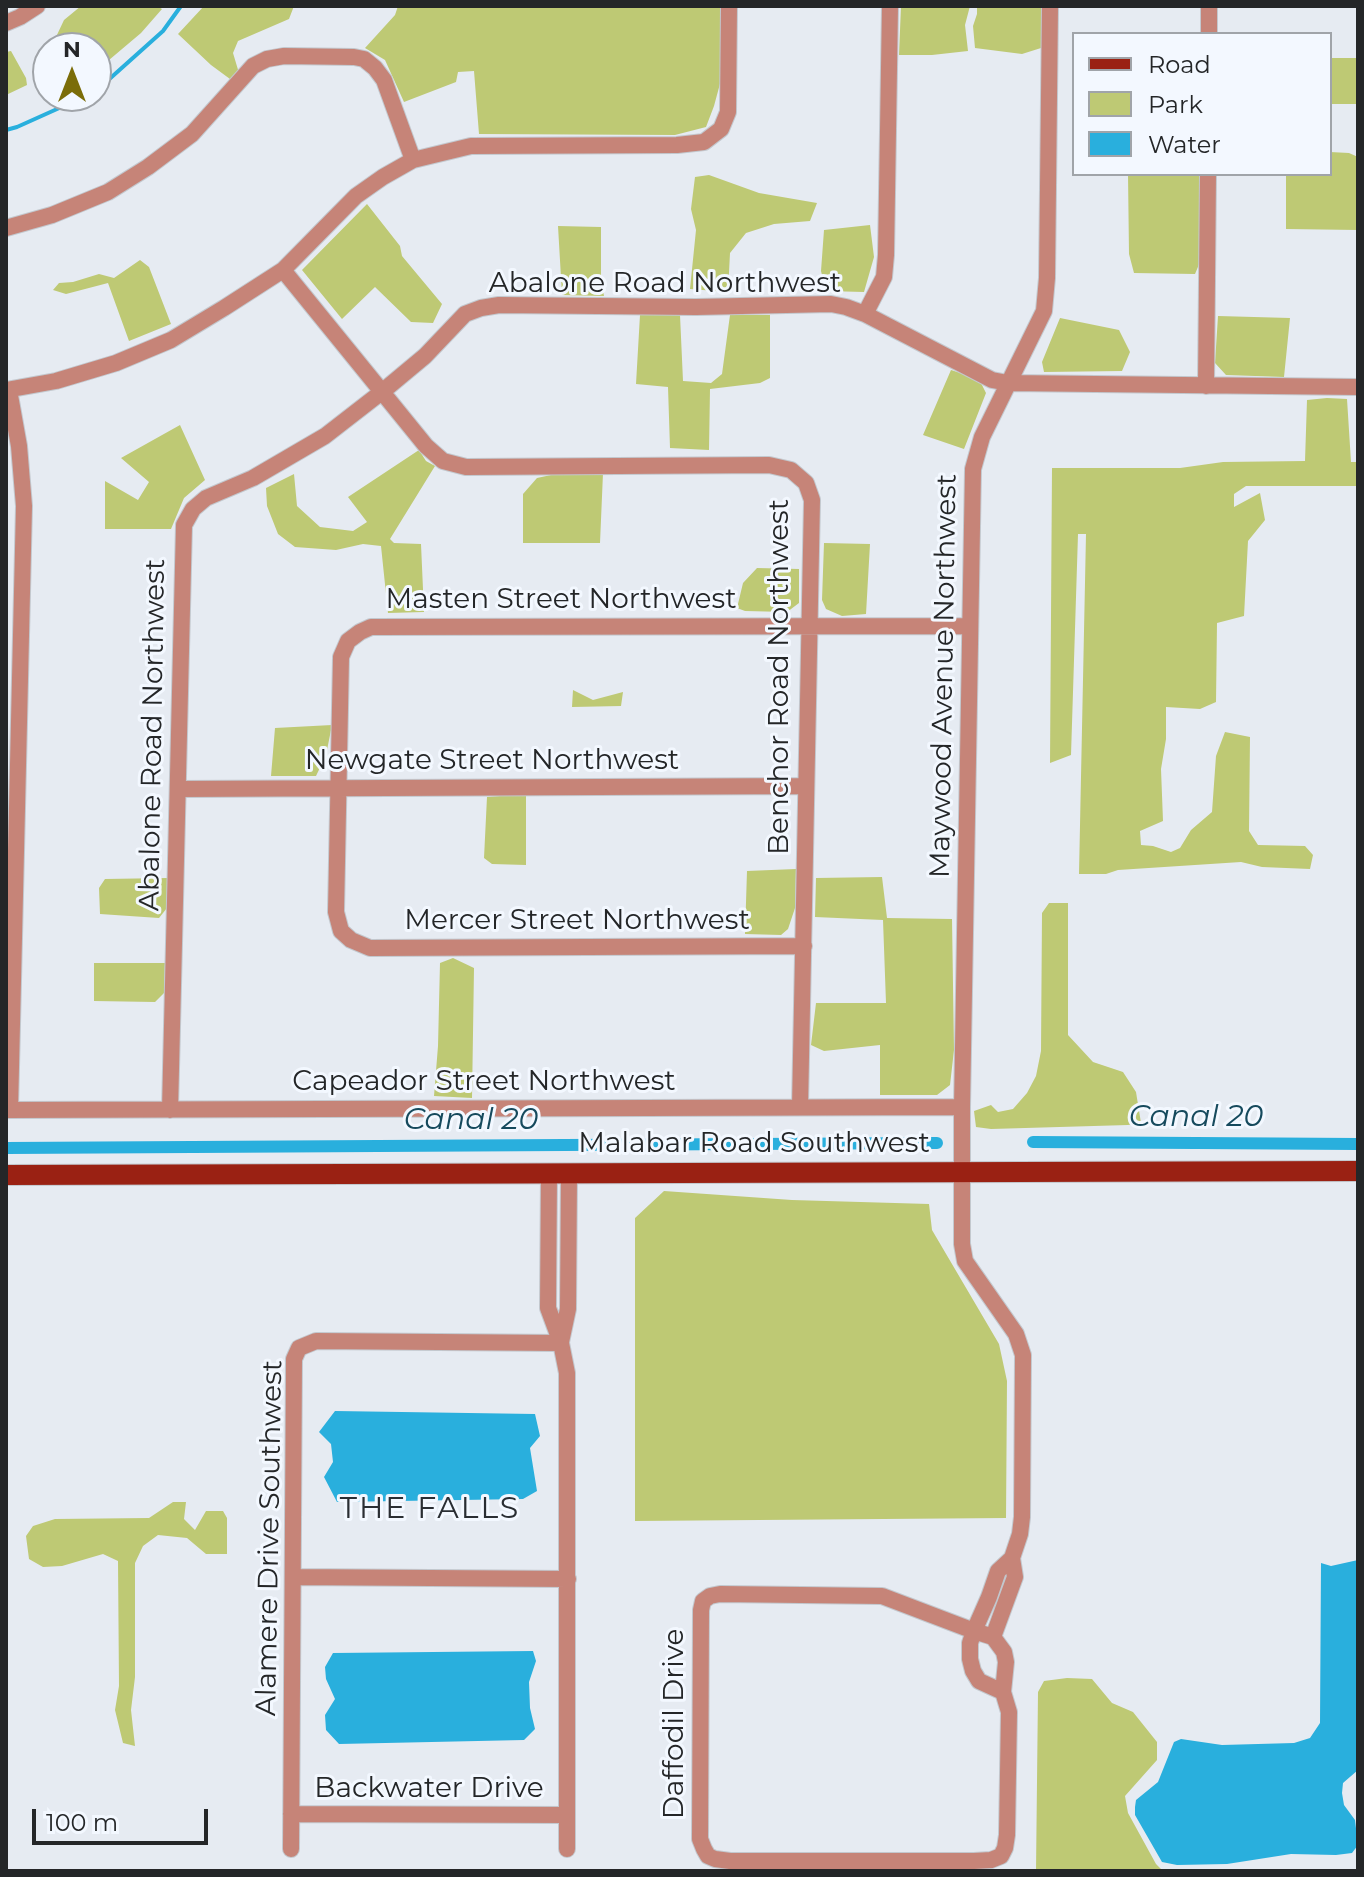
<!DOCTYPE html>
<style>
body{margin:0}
#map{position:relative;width:1364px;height:1877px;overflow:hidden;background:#e6ebf2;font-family:Montserrat,sans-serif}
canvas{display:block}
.frame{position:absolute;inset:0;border:8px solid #242628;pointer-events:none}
.legend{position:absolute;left:1072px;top:32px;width:260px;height:144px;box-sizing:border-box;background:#f3f8ff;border:2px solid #a0a4a9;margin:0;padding:10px 14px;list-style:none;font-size:24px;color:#242628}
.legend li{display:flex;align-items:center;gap:16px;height:40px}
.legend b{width:40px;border:2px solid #a0a4a9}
.north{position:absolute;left:32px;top:32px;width:80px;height:80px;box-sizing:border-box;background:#f3f8ff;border:2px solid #a0a4a9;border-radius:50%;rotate:0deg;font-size:22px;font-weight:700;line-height:32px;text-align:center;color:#242628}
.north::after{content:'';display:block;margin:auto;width:28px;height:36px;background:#7b6d09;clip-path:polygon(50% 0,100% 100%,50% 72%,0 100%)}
.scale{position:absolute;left:32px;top:1809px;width:176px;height:36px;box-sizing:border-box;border:4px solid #242628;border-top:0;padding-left:10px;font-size:24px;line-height:28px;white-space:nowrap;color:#242628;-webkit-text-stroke:6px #f3f8ff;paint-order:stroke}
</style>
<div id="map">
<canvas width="1364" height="1877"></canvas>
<div class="frame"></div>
<ul class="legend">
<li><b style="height:10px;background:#9a2113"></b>Road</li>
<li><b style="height:22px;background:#bec974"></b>Park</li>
<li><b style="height:22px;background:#29afdd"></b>Water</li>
</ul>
<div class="north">N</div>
<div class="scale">100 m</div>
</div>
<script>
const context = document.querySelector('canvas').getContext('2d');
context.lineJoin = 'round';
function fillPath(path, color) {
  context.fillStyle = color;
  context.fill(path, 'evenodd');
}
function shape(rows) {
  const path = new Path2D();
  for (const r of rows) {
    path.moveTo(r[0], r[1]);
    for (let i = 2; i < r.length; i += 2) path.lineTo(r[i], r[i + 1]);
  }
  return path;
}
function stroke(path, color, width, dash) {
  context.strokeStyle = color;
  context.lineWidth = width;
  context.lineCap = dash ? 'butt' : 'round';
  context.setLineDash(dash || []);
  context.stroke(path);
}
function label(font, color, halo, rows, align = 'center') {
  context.font = font + ' Montserrat,sans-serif';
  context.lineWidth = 6;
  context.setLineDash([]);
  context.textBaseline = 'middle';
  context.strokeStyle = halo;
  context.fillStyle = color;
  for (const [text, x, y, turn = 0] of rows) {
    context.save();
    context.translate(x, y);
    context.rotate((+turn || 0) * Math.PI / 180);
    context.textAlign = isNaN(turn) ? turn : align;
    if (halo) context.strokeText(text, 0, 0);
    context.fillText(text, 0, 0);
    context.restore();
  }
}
fillPath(shape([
 [81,6,157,6,162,9,141,33,96,71,96,48,65,48,56,37,64,20],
 [204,6,294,6,289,19,238,41,233,53,239,73,230,79,211,65,178,34],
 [398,6,722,6,721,80,714,106,706,127,675,135,479,134,474,71,458,72,456,82,404,102,385,60,365,48,395,15],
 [901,6,970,6,965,25,968,51,932,55,899,55],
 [977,6,1041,6,1041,48,1022,54,975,48,973,26,977,14],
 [11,51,26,78,27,85,6,95,6,52],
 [1330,58,1358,58,1358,104,1330,104],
 [1330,152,1349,153,1358,157,1358,230,1286,229,1286,174,1330,174],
 [1128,174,1200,174,1200,262,1195,274,1134,273,1129,254],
 [709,175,759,193,817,203,810,221,774,224,746,233,730,253,728,292,690,289,696,230,691,209,695,177],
 [367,204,400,246,402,256,442,304,433,323,411,322,375,287,342,319,302,270],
 [870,225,874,257,864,292,826,291,821,271,824,230],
 [558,226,601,227,601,279,604,296,562,295],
 [140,260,149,267,171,324,129,341,108,283,66,294,53,290,59,283,73,282,99,274,114,278],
 [640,315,680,315,683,381,711,383,722,374,730,315,770,315,770,378,760,383,710,389,709,450,670,448,668,387,636,384],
 [1218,316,1290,318,1284,377,1226,375,1215,363],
 [1060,318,1119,330,1130,352,1122,371,1044,372,1042,362],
 [951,370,979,379,986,393,964,449,923,435],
 [1327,398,1347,399,1351,462,1358,462,1358,486,1246,486,1234,494,1234,507,1260,493,1265,520,1248,541,1244,616,1217,623,1216,702,1200,709,1166,707,1166,739,1161,769,1163,821,1140,831,1141,845,1153,846,1171,852,1180,848,1191,830,1212,812,1216,756,1225,732,1250,737,1249,831,1258,845,1305,846,1313,855,1310,869,1262,867,1241,862,1118,870,1106,874,1079,874,1086,534,1078,534,1071,755,1050,763,1052,468,1180,468,1223,462,1305,461,1307,400],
 [180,425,205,480,184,498,171,529,105,529,105,481,138,500,149,482,121,458],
 [419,450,426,461,435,466,390,539,394,543,421,544,424,612,388,613,381,546,363,544,336,550,295,547,278,534,267,506,266,488,294,474,297,506,320,527,353,531,367,522,348,497],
 [565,472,603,473,600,543,523,543,523,494,537,478],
 [824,543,870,544,866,614,842,616,826,609,822,600],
 [757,568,799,569,799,603,787,612,745,611,737,608,743,583],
 [573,690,593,700,623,692,621,706,572,707],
 [332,725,326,755,316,776,271,776,275,728],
 [526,794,526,865,492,864,484,858,487,797],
 [796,869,795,908,788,929,781,935,745,934,747,871],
 [882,877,887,918,952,919,954,1050,950,1085,937,1095,880,1095,880,1045,824,1051,811,1045,816,1003,886,1003,883,920,815,917,816,878],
 [167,878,167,908,159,918,100,914,99,888,105,879],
 [1049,903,1068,903,1068,1035,1093,1062,1123,1072,1136,1092,1141,1123,1128,1125,991,1129,976,1127,974,1111,991,1105,998,1112,1013,1109,1027,1093,1036,1076,1041,1051,1042,913],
 [453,958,474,968,472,1098,434,1096,438,1046,440,963],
 [94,963,165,963,164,993,155,1002,94,1001],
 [664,1191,792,1200,929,1204,932,1230,999,1344,1007,1381,1006,1518,635,1521,635,1218],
 [173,1502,186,1502,184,1519,195,1530,206,1511,223,1511,227,1518,227,1554,206,1554,187,1538,158,1535,143,1546,135,1563,135,1677,131,1710,135,1746,123,1743,115,1710,119,1686,118,1561,103,1554,62,1566,43,1567,29,1559,26,1536,33,1526,55,1519,149,1518],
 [1067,1678,1092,1679,1112,1703,1133,1712,1157,1742,1157,1760,1125,1796,1128,1813,1156,1864,1163,1871,1036,1871,1038,1692,1044,1681]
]), '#bec974');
fillPath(shape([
 [335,1411,535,1414,540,1436,530,1448,537,1491,523,1499,337,1502,324,1477,333,1462,331,1444,319,1432],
 [1358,1560,1358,1770,1343,1783,1342,1793,1344,1805,1355,1820,1358,1845,1352,1853,1336,1855,1291,1854,1227,1864,1177,1865,1162,1862,1135,1815,1135,1807,1136,1800,1158,1782,1174,1742,1181,1739,1222,1745,1294,1743,1310,1738,1320,1723,1321,1563,1331,1566],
 [533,1651,536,1661,529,1682,530,1708,535,1729,524,1740,339,1744,326,1730,325,1715,335,1699,326,1679,325,1667,333,1653]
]), '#29afdd');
stroke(shape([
 [96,91,163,31,181,6],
 [6,130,17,127,86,96]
]), '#29afdd', 4);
stroke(shape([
 [1033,1142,1358,1144],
 [6,1148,937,1143]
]), '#29afdd', 12);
const minor = shape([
 [6,23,20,17,37,6],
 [1209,34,1209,6],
 [6,228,52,215,108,192,148,167,192,134,253,66,267,59,284,56,354,57,364,59,375,68,384,80,413,160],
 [283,270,426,446,443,461,466,467,769,465,791,470,806,483,812,500,800,1107],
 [865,314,884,277,886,255,890,6],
 [1206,386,1208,174],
 [6,390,56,381,116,363,171,340,224,308,283,270,356,196,383,177,413,160,471,146,677,145,704,142,721,129,728,112,729,6],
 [9,390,19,446,24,506,10,1110],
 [178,789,806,786],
 [804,946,370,948,351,940,341,931,336,912,341,657,348,641,360,632,371,627,970,626],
 [6,1110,962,1107],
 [170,1110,184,525,193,509,206,498,253,478,325,436,383,391,425,356,465,314,481,308,499,305,696,307,831,304,846,307,865,314,992,380,1008,383,1358,387],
 [549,1173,548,1308,561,1343,567,1373,567,1849],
 [561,1342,568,1309,569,1173],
 [293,1577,568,1579],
 [993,1637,1015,1577,1012,1558,1020,1534,1022,1517,1023,1355,1016,1334,965,1261,962,1244,962,1107,973,469,982,437,1044,311,1047,278,1050,6],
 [1003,1692,1009,1712,1007,1835,1005,1848,1001,1856,991,1860,974,1861,730,1861,715,1859,708,1856,704,1849,700,1839,701,1610,703,1601,710,1596,720,1594,882,1596,974,1631,993,1637,1004,1652,1006,1662,1003,1692,979,1681,973,1671,970,1659,970,1643,974,1631,989,1597,998,1571,1012,1558],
 [291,1814,567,1815],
 [291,1849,294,1359,299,1348,316,1341,561,1343]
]);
const major = shape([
 [6,1175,1358,1171]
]);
stroke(minor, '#c3c8ce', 18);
stroke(major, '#c3c8ce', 22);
stroke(minor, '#c68478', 16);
stroke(major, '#9a2113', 20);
label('28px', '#242628', '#f3f8ff', [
 ["Abalone Road Northwest",665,284],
 ["Masten Street Northwest",561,600],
 ["Maywood Avenue Northwest",944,676,-89],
 ["Benchor Road Northwest",780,677,-90],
 ["Abalone Road Northwest",153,735,-89],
 ["Newgate Street Northwest",492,761],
 ["Mercer Street Northwest",577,921],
 ["Capeador Street Northwest",484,1082],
 ["Malabar Road Southwest",754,1144],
 ["Alamere Drive Southwest",270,1538,-89],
 ["Daffodil Drive",675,1724,-90],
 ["Backwater Drive",429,1789]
]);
label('italic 30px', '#164a5d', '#f3f8ff', [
 ["Canal 20",1196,1117],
 ["Canal 20",471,1120]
]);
context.letterSpacing = '2px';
label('30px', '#2a2e33', '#f3f8ff', [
 ["THE FALLS",430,1509]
]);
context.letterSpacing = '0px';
</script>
